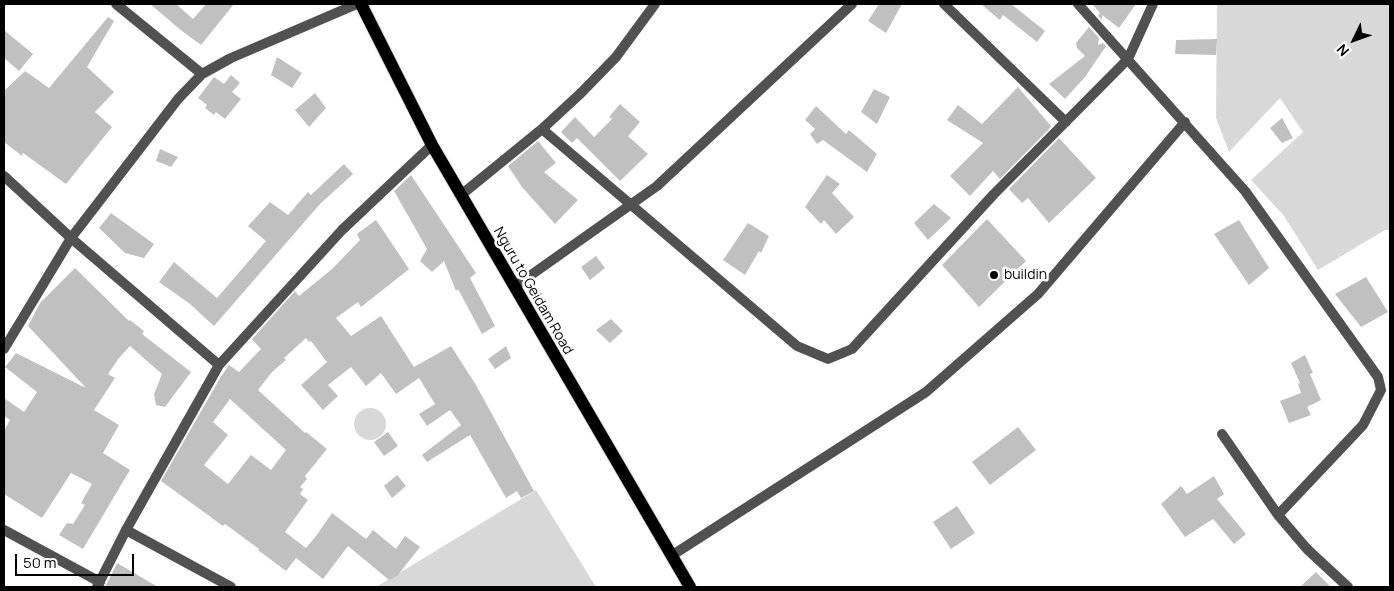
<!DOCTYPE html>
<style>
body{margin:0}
#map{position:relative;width:1394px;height:591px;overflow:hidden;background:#fff;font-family:Manrope,sans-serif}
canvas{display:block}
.frame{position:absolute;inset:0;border:5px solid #000;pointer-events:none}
.north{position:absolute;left:1329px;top:15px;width:50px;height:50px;-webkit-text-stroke:4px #fff;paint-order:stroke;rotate:228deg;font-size:14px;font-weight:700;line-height:20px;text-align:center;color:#000}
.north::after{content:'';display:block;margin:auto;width:18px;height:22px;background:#000;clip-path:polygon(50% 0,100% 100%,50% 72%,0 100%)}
.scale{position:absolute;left:15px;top:554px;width:119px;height:22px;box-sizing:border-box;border:2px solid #000;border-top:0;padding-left:6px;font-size:15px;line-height:18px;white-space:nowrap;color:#000;-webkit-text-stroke:4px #fff;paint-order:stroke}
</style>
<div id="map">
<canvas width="1394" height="591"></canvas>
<div class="frame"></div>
<div class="north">N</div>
<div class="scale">50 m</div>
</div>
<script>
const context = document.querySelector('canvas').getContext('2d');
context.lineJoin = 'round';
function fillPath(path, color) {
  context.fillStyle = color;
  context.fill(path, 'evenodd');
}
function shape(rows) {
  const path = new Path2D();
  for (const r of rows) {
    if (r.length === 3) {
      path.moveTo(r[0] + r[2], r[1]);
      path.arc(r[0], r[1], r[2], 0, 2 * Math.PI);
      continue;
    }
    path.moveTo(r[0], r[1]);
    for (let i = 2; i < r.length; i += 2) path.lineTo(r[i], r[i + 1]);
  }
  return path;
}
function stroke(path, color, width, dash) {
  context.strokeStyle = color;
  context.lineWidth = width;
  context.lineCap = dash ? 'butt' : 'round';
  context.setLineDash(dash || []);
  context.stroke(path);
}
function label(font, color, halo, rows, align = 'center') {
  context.font = font + ' Manrope,sans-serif';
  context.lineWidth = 5;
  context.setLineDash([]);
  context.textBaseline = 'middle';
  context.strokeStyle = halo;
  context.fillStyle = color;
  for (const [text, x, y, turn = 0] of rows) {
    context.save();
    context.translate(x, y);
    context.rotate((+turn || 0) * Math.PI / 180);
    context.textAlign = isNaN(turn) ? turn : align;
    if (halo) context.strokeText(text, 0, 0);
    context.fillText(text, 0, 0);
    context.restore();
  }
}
fillPath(shape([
 [1217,4,1390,4,1390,230,1385,230,1318,270,1284,216,1251,180,1303,132,1280,98,1229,152,1216,118],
 [370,424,16],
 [536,490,596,587,376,587]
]), '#d8d8d8');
fillPath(shape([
 [150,4,176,4,193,19,206,4,234,4,201,45,182,31],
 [879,4,902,4,886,33,868,21],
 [981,4,1011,4,1045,31,1037,42,1003,15,1000,20],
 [1092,4,1136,4,1119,28,1102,15,1102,20,1098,16,1100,13],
 [108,17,114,21,87,67,114,92,95,112,112,127,66,184,23,153,22,156,4,142,4,91,25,71,49,88],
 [1089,27,1099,38,1098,45,1103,43,1106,46,1085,77,1065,99,1049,84,1085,56,1077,48,1076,43],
 [4,30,33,54,19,71,4,58],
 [1217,39,1216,55,1175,54,1176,40],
 [277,57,302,73,292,88,271,75],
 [231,75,240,83,232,92,241,99,225,119,216,112,214,115,205,108,207,105,198,98,214,77,224,84],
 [1018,87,1051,126,1050,128,1000,179,993,171,970,196,950,176,983,143,947,120,958,105,982,124],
 [874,89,890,97,877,124,861,112],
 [315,93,326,108,309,127,295,110],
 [620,104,640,122,628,136,648,154,620,181,577,138,572,143,561,132,575,117,594,137,612,119,609,117],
 [816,106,846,134,849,130,877,154,867,172,823,140,817,144,810,134,815,129,805,120],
 [1282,118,1293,138,1282,143,1270,128],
 [1059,138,1096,178,1049,223,1028,198,1022,203,1009,189],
 [538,141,556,163,544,172,578,200,555,224,522,187,508,166],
 [160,149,178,157,171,167,156,161],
 [344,164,353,174,320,204,214,326,190,304,159,282,174,262,217,298,266,241,248,226,270,202,288,215,308,192,311,195],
 [411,175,476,273,470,278,495,326,482,334,458,289,456,291,444,261,432,272,420,261,427,249,394,191],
 [827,175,840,184,832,193,854,217,836,234,824,220,821,224,805,207],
 [934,204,951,218,928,240,914,223],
 [111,213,154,244,144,258,125,253,99,228],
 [987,219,1026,261,979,307,942,265],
 [376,220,409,269,361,307,358,302,336,318,351,336,381,316,414,367,451,346,476,385,534,491,521,498,517,491,506,498,470,435,427,462,422,455,461,425,450,410,427,426,419,414,435,404,419,378,396,394,381,373,366,386,351,367,328,385,338,396,323,410,301,385,327,362,311,341,309,342,306,338,284,358,286,360,272,372,258,390,305,433,306,432,327,449,305,476,307,479,300,487,303,489,300,494,308,500,285,532,306,548,316,536,332,513,366,539,373,530,396,549,405,536,420,547,397,576,389,580,348,546,323,579,296,558,286,571,258,550,259,549,225,524,223,526,161,481,220,378,229,365,239,372,261,349,252,339,295,291,299,296,332,269,360,240,357,234],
 [230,399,286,450,271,470,251,455,228,484,204,465,228,435,213,422],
 [1239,220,1269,268,1249,285,1214,234],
 [748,223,769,236,761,253,759,251,745,275,723,260],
 [596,256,605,268,590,280,581,267],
 [75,268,129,321,130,320,144,331,142,334,191,372,165,407,156,405,154,394,162,374,130,346,119,358,108,374,115,378,94,410,119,425,103,453,130,470,83,549,59,535,67,523,73,524,85,505,81,503,92,484,71,473,42,518,4,494,4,431,10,420,4,416,4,398,24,412,37,392,5,367,16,353,86,388,28,326,40,303],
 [1366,277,1388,312,1361,327,1335,294],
 [611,319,623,331,610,343,596,330],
 [506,346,511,358,495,369,488,359],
 [1305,355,1313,373,1310,374,1321,400,1307,407,1311,415,1289,423,1280,401,1301,393,1298,384,1300,383,1291,363],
 [1018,427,1036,450,990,485,972,462],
 [388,432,398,446,384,456,374,442],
 [397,475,406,486,392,498,384,486],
 [1214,476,1224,494,1217,499,1246,534,1234,544,1213,519,1185,537,1161,504,1181,486,1187,494],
 [957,506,975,533,951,549,933,522],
 [117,563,158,587,105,587],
 [1316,572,1331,587,1300,587]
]), '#c0c0c0');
const primary = shape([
 [361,4,432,145,690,587]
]);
stroke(primary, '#dbdbdb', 14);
stroke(shape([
 [116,4,202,74],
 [944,4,1066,122],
 [1078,4,1245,191,1378,377,1381,390,1363,425,1278,515],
 [542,129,797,346,828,359,852,349,994,194,1128,59,1153,4],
 [461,195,542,129,581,93,616,57,655,4],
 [514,287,657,186,852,4],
 [4,349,71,238,178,99,202,74,231,58,357,4],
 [1222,434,1278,515,1307,549,1348,587],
 [4,530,100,582],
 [126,530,231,587],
 [671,556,926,392,1038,294,1185,122]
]), '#515151', 10);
stroke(shape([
 [4,176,71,238,219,365],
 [97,587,126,530,219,365,342,230,432,145]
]), '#515151', 10);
stroke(primary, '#000', 12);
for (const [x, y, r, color] of [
 [994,275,5,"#000"]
]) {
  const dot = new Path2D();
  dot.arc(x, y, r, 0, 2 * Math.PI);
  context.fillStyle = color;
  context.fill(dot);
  stroke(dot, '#fff', 2);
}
label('14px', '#000', '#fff', [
 ["buildin",1004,275]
], 'left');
label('14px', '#000', '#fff', [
 ["Nguru to Geidam Road",533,291,60]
]);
</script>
